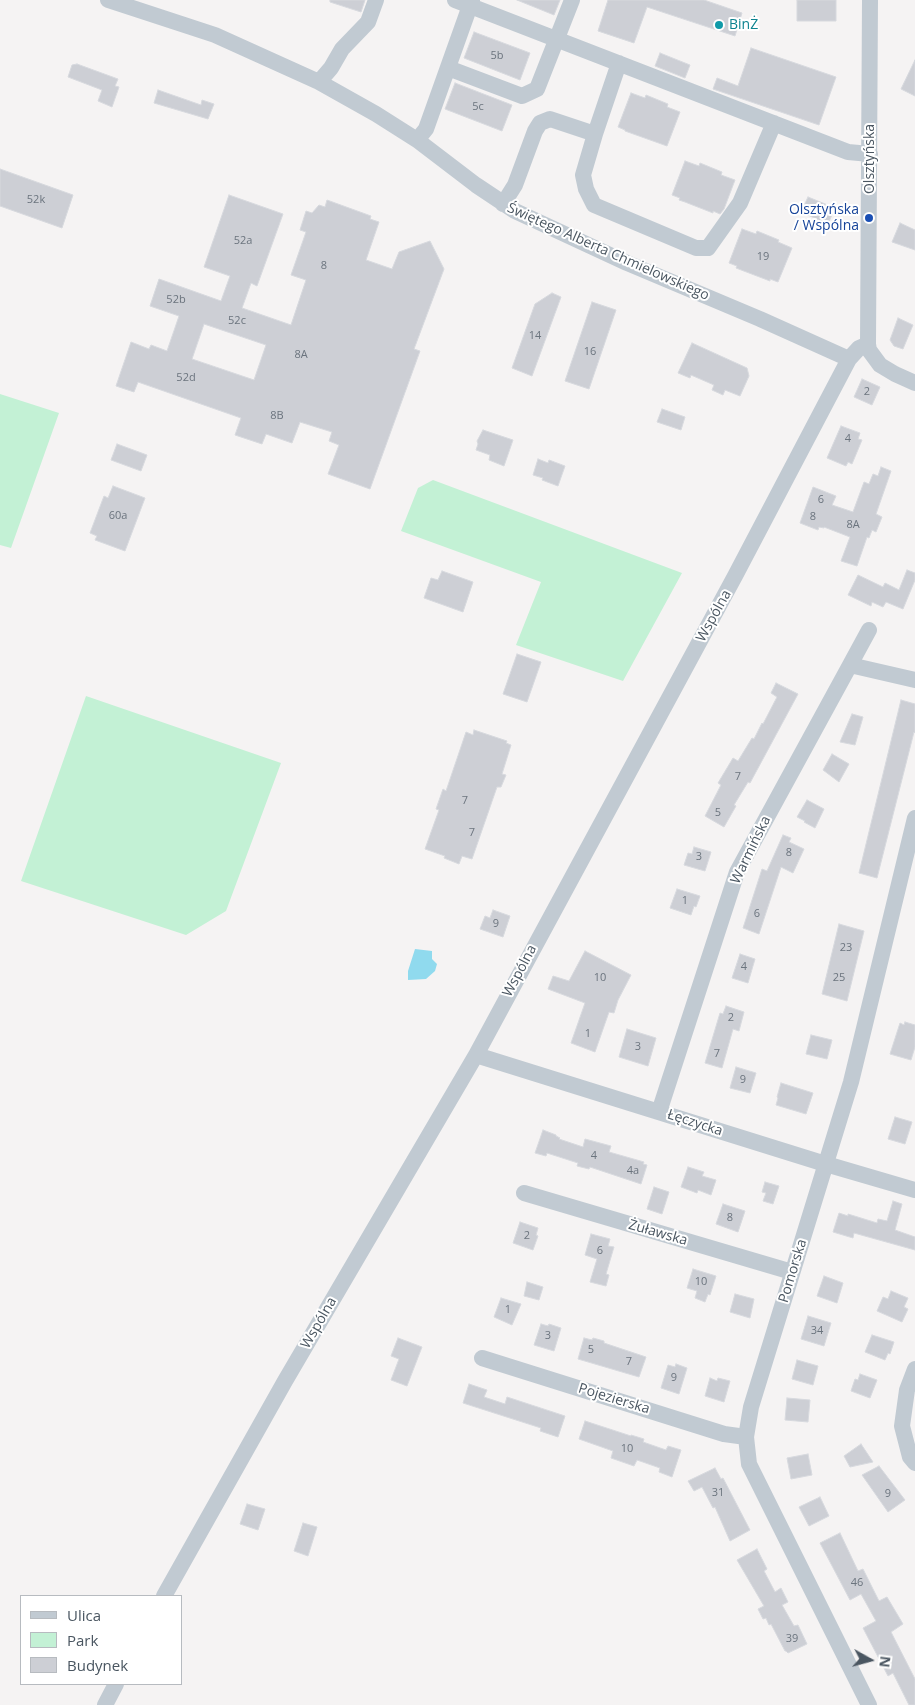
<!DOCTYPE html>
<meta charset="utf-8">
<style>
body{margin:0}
#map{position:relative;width:915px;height:1705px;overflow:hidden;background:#f5f3f3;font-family:"Open Sans",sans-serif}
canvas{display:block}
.legend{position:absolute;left:20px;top:1595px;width:162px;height:90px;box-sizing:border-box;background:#fff;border:1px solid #b7bbc0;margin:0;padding:6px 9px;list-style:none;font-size:15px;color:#4a5661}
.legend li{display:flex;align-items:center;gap:10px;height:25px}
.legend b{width:25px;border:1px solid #b7bbc0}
.north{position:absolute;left:845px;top:1635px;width:50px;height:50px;-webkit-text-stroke:4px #fff;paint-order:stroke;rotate:97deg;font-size:14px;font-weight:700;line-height:20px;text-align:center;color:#4a5661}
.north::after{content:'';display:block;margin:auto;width:18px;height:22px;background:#4a5661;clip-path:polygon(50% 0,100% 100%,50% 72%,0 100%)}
</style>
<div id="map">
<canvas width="915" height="1705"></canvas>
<ul class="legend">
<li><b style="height:6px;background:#c1cad2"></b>Ulica</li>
<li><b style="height:14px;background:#c3f1d5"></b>Park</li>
<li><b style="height:14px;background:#cdcfd5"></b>Budynek</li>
</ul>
<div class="north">N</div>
</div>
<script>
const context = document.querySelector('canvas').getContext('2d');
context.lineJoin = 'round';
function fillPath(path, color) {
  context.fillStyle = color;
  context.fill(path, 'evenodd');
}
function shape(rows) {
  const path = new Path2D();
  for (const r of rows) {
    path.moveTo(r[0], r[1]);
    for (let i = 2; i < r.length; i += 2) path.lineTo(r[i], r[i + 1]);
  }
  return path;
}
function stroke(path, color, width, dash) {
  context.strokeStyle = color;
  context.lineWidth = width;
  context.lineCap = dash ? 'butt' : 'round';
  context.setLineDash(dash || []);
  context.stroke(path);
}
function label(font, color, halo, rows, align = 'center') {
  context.font = font + ' "Open Sans",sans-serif';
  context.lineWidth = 4;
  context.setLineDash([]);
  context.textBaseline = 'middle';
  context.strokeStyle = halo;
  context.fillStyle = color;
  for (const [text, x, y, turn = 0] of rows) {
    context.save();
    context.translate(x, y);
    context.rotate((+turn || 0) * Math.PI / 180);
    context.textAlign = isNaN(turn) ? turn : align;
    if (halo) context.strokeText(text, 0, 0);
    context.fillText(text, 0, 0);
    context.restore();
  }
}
fillPath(shape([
 [0,394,59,413,11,548,0,545],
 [433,480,682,573,623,681,516,645,541,582,401,531,418,488],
 [86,696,281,763,226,911,186,935,21,881]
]), '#c3f1d5');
fillPath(shape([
 [415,949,432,951,432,959,437,964,435,971,426,979,408,980,408,971]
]), '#90daee');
const building = shape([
 [330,0,365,0,361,12,330,2,330,0],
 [517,0,560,0,554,15,517,0],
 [608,0,704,0,742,13,735,36,647,7,634,43,598,31,608,0],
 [797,0,836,0,836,21,797,21,797,0],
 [474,32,530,53,520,80,464,58,474,32],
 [751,48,836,77,819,125,713,89,717,78,738,86,751,48],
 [660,53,690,65,685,78,655,66,660,53],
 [915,60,915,96,901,89,915,60],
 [77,64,118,79,115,86,119,87,112,107,98,101,102,90,68,77,72,65,77,64],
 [455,83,512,105,502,131,445,109,455,83],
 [158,90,201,105,202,100,214,104,208,119,154,103,158,90],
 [631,93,645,98,646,95,668,104,667,107,680,112,667,146,625,131,625,130,618,127,631,93],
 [685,161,699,166,700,163,722,172,721,175,735,180,724,209,720,214,713,211,713,213,685,202,679,200,680,198,672,195,685,161],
 [0,169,73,195,62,228,0,206,0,169],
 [229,195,283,214,257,286,251,283,242,308,291,325,306,280,291,275,306,232,300,230,306,211,312,213,319,205,325,207,327,200,371,216,370,219,379,222,366,260,392,269,399,252,430,241,444,269,414,349,420,351,370,489,328,474,339,445,329,441,332,432,300,422,292,443,266,434,262,444,235,435,241,418,138,382,134,392,116,386,131,342,149,349,151,345,167,351,179,316,150,306,159,279,221,301,230,276,204,267,229,195],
 [204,324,266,345,254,380,192,359,204,324],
 [808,197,835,208,828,224,801,212,808,197],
 [900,223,915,230,915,250,892,242,900,223],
 [742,229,756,234,757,231,779,240,778,242,792,248,778,282,770,279,770,281,736,268,737,266,729,263,742,229],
 [552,293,561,297,532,376,512,368,535,304,552,293],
 [592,302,616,310,589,389,565,381,592,302],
 [898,318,913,325,903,349,894,346,890,340,898,318],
 [692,343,747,368,749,376,740,396,725,390,723,395,712,390,714,385,691,375,690,378,678,373,692,343],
 [862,379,880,387,872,405,854,397,862,379],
 [662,409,685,417,681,430,657,422,662,409],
 [841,426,860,433,858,439,862,440,852,464,848,462,846,466,827,458,841,426],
 [483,430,513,440,504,466,489,460,490,455,476,450,478,444,477,441,483,430],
 [117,444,147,455,141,471,111,460,117,444],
 [538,459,548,463,549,460,565,466,558,486,542,480,543,478,533,475,538,459],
 [881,467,891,471,876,514,882,517,876,532,872,530,869,538,867,537,857,566,841,561,850,537,824,527,824,528,819,527,818,530,800,523,813,487,836,496,832,505,853,512,864,482,869,484,873,474,878,476,881,467],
 [113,486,145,498,125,551,95,540,97,536,90,533,104,496,108,498,113,486],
 [907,570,915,573,915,580,903,609,886,602,883,607,872,602,871,606,848,595,858,575,883,587,885,583,899,590,907,570],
 [442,571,473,582,463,612,424,598,431,578,438,580,442,571],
 [517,654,541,662,527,702,503,694,517,654],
 [776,683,798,694,750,783,748,782,734,805,736,806,724,827,705,816,721,785,718,783,733,758,738,761,752,738,754,739,762,723,763,724,777,697,771,693,776,683],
 [901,700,915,704,915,733,914,732,877,878,859,873,901,700],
 [852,714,863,717,855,745,840,742,852,714],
 [474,730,507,741,506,743,511,745,502,774,506,775,501,787,497,787,472,859,462,856,459,864,444,858,445,856,425,849,439,810,436,809,443,789,446,791,466,732,473,735,474,730],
 [832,754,849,764,839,782,823,770,832,754],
 [807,800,824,809,815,828,804,822,805,821,797,817,807,800],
 [783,835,791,838,789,842,804,849,793,873,781,867,759,934,743,928,762,869,767,871,783,835],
 [694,847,711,852,705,871,684,865,688,853,692,854,694,847],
 [677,889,700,896,696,907,694,906,691,915,670,908,677,889],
 [493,910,510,916,503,937,480,929,485,916,490,918,493,910],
 [839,924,864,931,847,1001,822,994,839,924],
 [585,951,631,975,618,1000,614,1013,609,1012,595,1052,571,1043,585,1003,548,989,553,976,569,981,585,951],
 [740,954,755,959,748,983,732,978,740,954],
 [726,1006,744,1012,739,1031,733,1029,722,1068,705,1063,720,1013,723,1014,726,1006],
 [905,1022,915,1025,915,1047,911,1060,890,1054,900,1023,904,1025,905,1022],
 [627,1029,656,1038,648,1066,619,1057,627,1029],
 [811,1035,832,1040,827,1059,806,1054,811,1035],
 [736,1067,756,1073,750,1093,730,1088,736,1067],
 [781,1083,813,1093,806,1114,776,1105,778,1098,777,1097,781,1083],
 [895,1117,912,1122,905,1144,888,1139,895,1117],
 [543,1130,556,1135,556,1136,560,1138,559,1139,583,1147,585,1139,611,1146,609,1152,644,1162,643,1164,647,1165,641,1184,590,1167,589,1169,577,1166,578,1163,547,1153,546,1156,535,1153,543,1130],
 [688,1167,704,1172,702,1176,716,1180,711,1195,698,1190,697,1193,681,1187,688,1167],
 [765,1182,779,1186,773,1204,763,1201,766,1193,762,1192,765,1182],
 [654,1187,669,1192,662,1214,647,1209,654,1187],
 [893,1201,902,1204,895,1230,915,1237,915,1250,854,1233,853,1238,833,1232,839,1213,848,1216,848,1214,877,1223,878,1219,887,1221,893,1201],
 [723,1204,745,1211,738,1232,716,1224,723,1204],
 [520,1222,538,1228,536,1235,538,1236,533,1250,513,1243,520,1222],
 [591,1234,610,1239,608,1246,614,1247,606,1274,609,1275,606,1286,590,1282,597,1259,585,1255,591,1234],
 [693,1269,716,1276,710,1295,708,1294,705,1302,695,1298,697,1291,687,1288,693,1269],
 [824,1276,843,1283,837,1303,817,1296,824,1276],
 [527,1282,543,1287,539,1300,524,1296,527,1282],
 [891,1291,908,1298,904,1307,908,1309,902,1322,877,1311,883,1297,888,1299,891,1291],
 [735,1294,754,1299,750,1318,730,1312,735,1294],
 [501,1298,521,1304,512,1325,494,1317,501,1298],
 [808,1316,831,1323,824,1346,801,1339,808,1316],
 [541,1324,548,1326,549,1324,561,1328,554,1351,534,1345,541,1324],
 [872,1335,894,1342,890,1354,888,1353,885,1360,865,1352,872,1335],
 [398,1338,422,1347,407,1386,391,1380,399,1359,391,1356,398,1338],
 [584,1338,592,1340,593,1338,604,1341,604,1343,646,1357,639,1377,578,1359,584,1338],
 [797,1360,818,1366,813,1385,792,1379,797,1360],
 [676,1364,687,1368,679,1394,661,1388,668,1365,675,1367,676,1364],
 [860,1374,877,1380,870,1398,851,1391,855,1379,858,1380,860,1374],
 [710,1378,717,1381,718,1378,730,1381,724,1402,705,1396,710,1378],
 [469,1384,487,1390,484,1397,505,1404,507,1397,565,1416,558,1437,540,1431,541,1428,463,1403,469,1384],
 [787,1398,810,1400,808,1422,785,1420,787,1398],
 [585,1421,631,1436,631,1435,644,1439,643,1442,666,1450,668,1446,681,1450,672,1477,659,1472,660,1468,637,1460,634,1466,611,1458,613,1451,579,1439,585,1421],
 [861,1444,873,1462,850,1467,844,1456,861,1444],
 [808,1454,812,1475,791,1479,787,1458,808,1454],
 [879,1466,905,1500,888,1512,862,1475,879,1466],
 [715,1468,721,1479,723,1478,750,1530,730,1541,715,1507,713,1508,702,1487,694,1491,688,1481,715,1468],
 [820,1497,829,1516,809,1526,799,1507,820,1497],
 [247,1504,265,1509,258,1530,240,1524,247,1504],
 [303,1523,317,1527,308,1556,294,1551,303,1523],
 [840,1533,858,1571,863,1569,879,1601,887,1597,903,1624,891,1632,915,1679,915,1705,909,1705,893,1673,888,1676,863,1628,876,1621,861,1594,850,1600,820,1543,840,1533],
 [757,1549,767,1569,764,1571,775,1592,781,1588,788,1602,782,1605,794,1626,798,1625,807,1644,788,1653,786,1651,785,1651,771,1624,769,1625,766,1618,763,1619,758,1609,764,1606,737,1560,757,1549]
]);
fillPath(building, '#cdcfd5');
stroke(building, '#d7d9de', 1);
stroke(shape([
 [108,0,215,35,319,82,376,114,417,140,476,185,515,211,627,263,760,319,849,359],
 [455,0,848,152,870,154],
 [870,0,868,344,869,350,880,365,895,374,915,383],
 [448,68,522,96,537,89,572,0],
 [319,82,331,68,342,49,368,22,376,0],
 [595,134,583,175,586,189,594,205,696,248,708,248,740,203,774,123],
 [417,140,426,129,472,0],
 [503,204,515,185,535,131,540,123,550,119,595,134,619,63],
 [850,665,869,630],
 [476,1055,819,1162,915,1190],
 [659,1112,737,872,850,665,915,680],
 [524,1193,792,1272],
 [482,1358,724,1434,746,1437],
 [915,1369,907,1390,902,1426,910,1457,915,1463],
 [164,1596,285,1381,476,1055,735,576,849,359,859,348,868,344],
 [105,1705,116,1684],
 [869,1705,749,1464,746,1437,751,1407,851,1082,915,818]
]), '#c1cad2', 16);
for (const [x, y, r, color] of [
 [719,25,5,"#0f9aa8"],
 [869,218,5,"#1a4fb4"]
]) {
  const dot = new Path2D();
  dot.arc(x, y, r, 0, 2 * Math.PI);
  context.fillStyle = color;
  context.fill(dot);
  stroke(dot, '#fff', 2);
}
label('11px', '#6b747e', null, [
 ["5b",497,56],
 ["5c",478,107],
 ["52k",36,200],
 ["52a",243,241],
 ["19",763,257],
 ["8",324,266],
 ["52b",176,300],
 ["52c",237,321],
 ["14",535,336],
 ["16",590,352],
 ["8A",301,355],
 ["52d",186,378],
 ["2",867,392],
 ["8B",277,416],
 ["4",848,439],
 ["6",821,500],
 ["60a",118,516],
 ["8",813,517],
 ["8A",853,525],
 ["7",738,777],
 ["7",465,801],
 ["5",718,813],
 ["7",472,833],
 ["8",789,853],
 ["3",699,857],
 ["1",685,901],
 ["6",757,914],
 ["9",496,924],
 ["23",846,948],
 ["4",744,967],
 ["10",600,978],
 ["25",839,978],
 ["2",731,1018],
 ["1",588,1034],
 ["3",638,1047],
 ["7",717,1054],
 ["9",743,1080],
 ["4",594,1156],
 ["4a",633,1171],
 ["8",730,1218],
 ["2",527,1236],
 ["6",600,1251],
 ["10",701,1282],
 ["1",508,1310],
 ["34",817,1331],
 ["3",548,1336],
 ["5",591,1350],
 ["7",629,1362],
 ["9",674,1378],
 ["10",627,1449],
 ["31",718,1493],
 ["9",888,1494],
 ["46",857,1583],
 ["39",792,1639]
]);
label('14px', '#0d838f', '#fff', [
 ["BinŻ",729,25]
], 'left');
label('14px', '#4a5661', '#fff', [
 ["Olsztyńska",870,159,-90],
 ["Świętego Alberta Chmielowskiego",608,252,24],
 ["Wspólna",714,616,-61],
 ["Warmińska",751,850,-64],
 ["Wspólna",520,971,-62],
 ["Łęczycka",695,1123,18],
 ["Żuławska",658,1233,16],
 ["Pomorska",793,1271,-73],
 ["Wspólna",319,1323,-60],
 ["Pojezierska",614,1399,17]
]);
label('14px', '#164399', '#fff', [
 ["Olsztyńska",859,210],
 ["/ Wspólna",859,226]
], 'right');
</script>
